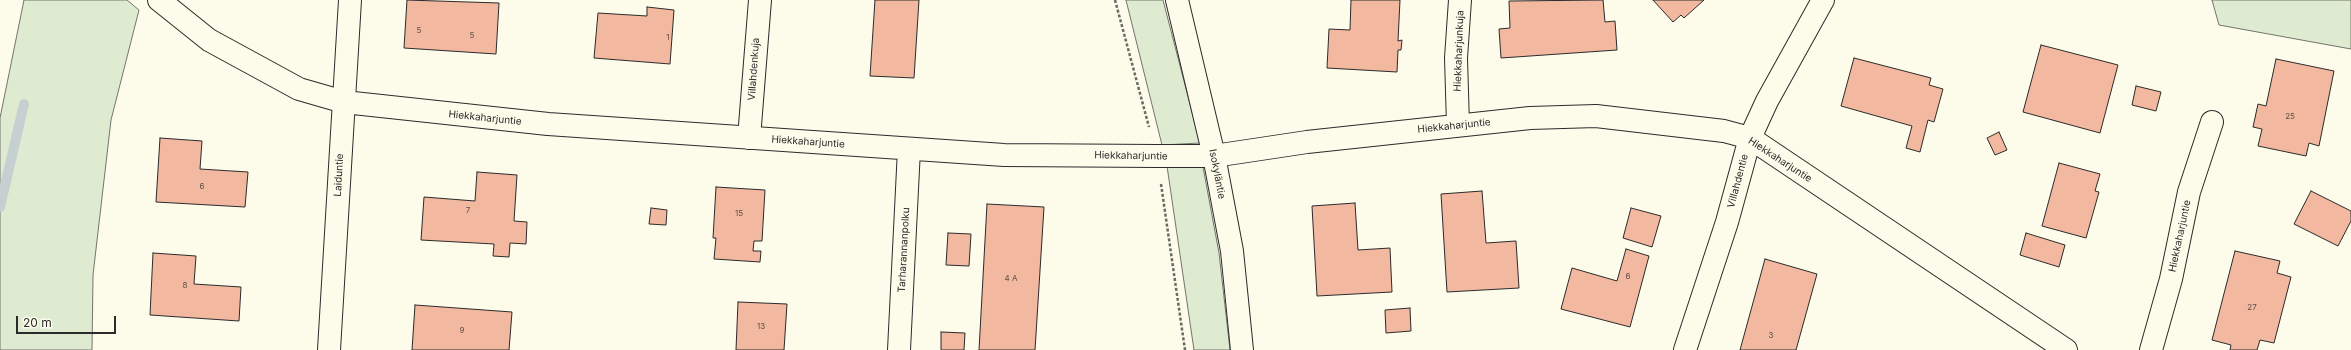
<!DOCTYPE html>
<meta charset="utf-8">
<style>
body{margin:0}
#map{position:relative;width:2351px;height:350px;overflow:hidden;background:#fdfbea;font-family:Inter,sans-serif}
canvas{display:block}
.scale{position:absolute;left:16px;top:316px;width:100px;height:18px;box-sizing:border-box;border:2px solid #2b2b2b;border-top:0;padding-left:5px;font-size:12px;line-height:14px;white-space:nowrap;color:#2b2b2b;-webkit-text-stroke:3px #fdfbea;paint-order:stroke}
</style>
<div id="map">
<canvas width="2351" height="350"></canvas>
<div class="scale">20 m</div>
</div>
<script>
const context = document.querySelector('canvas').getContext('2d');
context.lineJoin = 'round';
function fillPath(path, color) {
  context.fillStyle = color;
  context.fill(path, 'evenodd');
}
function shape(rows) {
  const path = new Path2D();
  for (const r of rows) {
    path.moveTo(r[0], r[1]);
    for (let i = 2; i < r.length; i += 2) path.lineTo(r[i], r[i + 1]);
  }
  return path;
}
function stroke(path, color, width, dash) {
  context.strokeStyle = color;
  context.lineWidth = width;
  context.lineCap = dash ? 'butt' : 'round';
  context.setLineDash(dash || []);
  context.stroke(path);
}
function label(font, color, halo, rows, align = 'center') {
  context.font = font + ' Inter,sans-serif';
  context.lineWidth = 3;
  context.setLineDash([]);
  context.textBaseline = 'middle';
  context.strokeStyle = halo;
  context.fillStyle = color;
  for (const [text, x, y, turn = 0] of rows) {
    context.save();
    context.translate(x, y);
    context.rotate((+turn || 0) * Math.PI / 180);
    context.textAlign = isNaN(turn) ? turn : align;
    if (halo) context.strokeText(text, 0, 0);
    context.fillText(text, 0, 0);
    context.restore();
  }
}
const green = shape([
 [24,0,127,0,139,10,111,120,93,275,92,350,0,350,0,118,24,0],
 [1126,0,1163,0,1200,143,1162,145,1126,0],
 [2212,0,2351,0,2351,49,2219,25,2212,0],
 [1167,166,1203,167,1219,253,1230,350,1194,350,1167,166]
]);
fillPath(green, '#deebd1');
stroke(green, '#74746e', 1);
stroke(shape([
 [0,207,24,104]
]), '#c7d0d0', 10);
const building = shape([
 [407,0,499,3,496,54,404,48,407,0],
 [875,0,919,0,914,78,870,76,875,0],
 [1351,0,1400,0,1398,41,1402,40,1401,50,1398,50,1397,72,1327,68,1329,29,1350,30,1351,0],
 [1603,0,1605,22,1615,21,1617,50,1501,58,1499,29,1510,28,1509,1,1603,0],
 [1653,0,1704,0,1684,18,1681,15,1673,22,1653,0],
 [647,7,674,10,670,64,594,58,598,13,647,16,647,7],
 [2041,45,2118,65,2100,133,2023,112,2041,45],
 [1854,58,1931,78,1929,85,1943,89,1934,122,1928,120,1920,152,1906,148,1912,126,1841,106,1854,58],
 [2276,59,2334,71,2319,146,2309,143,2306,156,2258,146,2262,129,2253,127,2258,104,2266,106,2276,59],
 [2136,86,2161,92,2156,111,2132,105,2136,86],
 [1999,132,2007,150,1995,155,1987,138,1999,132],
 [160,138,202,141,200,169,248,172,245,207,156,202,160,138],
 [2059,163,2100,174,2095,191,2099,192,2086,238,2042,226,2059,163],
 [477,172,517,175,514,221,527,222,526,244,510,243,509,257,493,256,494,244,421,240,424,197,475,201,477,172],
 [716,187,765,190,762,241,754,241,753,251,761,251,760,262,714,259,716,238,713,238,716,187],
 [1482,191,1486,243,1516,241,1519,288,1447,292,1441,194,1482,191],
 [2311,191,2351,211,2351,221,2338,246,2294,224,2311,191],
 [1355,203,1358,250,1390,248,1392,292,1317,296,1312,206,1355,203],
 [987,204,1044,207,1035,350,979,350,987,204],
 [651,208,667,210,666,225,649,224,651,208],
 [1631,208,1661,216,1652,247,1623,238,1631,208],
 [948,233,971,234,969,266,946,265,948,233],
 [2026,233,2065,245,2059,267,2020,255,2026,233],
 [1626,249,1649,256,1630,327,1561,309,1572,268,1617,281,1626,249],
 [2235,251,2280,261,2277,273,2291,277,2274,343,2260,340,2257,350,2230,350,2231,345,2212,340,2235,251],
 [153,253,196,256,194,284,241,287,239,321,150,315,153,253],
 [1765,259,1817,274,1796,350,1740,350,1765,259],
 [738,302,787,304,784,350,736,350,738,302],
 [415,305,512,312,509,350,412,350,415,305],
 [1410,308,1411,331,1386,333,1385,310,1410,308],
 [941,332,965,333,964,350,941,350,941,332]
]);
fillPath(building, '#f2b8a0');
stroke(building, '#2b2b2b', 1);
const street = shape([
 [159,0,209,40,299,89,344,102,548,124,1004,155,1157,156,1214,156,1307,142,1530,118,1596,116,1724,131,1750,138,2066,350],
 [1458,125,1456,58,1460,0],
 [749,138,760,0],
 [329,350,350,0],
 [899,350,909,149],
 [1685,350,1727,222,1750,138,1767,101,1823,0],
 [2151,350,2171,279,2189,192,2212,122]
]);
const secondary = shape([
 [1177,0,1214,156,1232,251,1242,350]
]);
stroke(street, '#2b2b2b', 24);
stroke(secondary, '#2b2b2b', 24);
stroke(shape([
 [1115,0,1149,127],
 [1161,184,1185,350]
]), '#6a6964', 2.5, [3, 2]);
stroke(street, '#fdfbea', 22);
stroke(secondary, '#fdfbea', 22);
label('8px', '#5d4e48', null, [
 ["5",419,31],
 ["5",472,36],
 ["1",668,38],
 ["25",2290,117],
 ["6",202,187],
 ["7",468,211],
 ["15",739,214],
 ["6",1628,277],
 ["4 A",1011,279],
 ["8",185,286],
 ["27",2252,308],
 ["13",761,327],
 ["9",462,331],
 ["3",1771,336]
]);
label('10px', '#2b2b2b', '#fdfbea', [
 ["Hiekkaharjunkuja",1459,51,-88],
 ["Villahdenkuja",754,69,-86],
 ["Hiekkaharjuntie",485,118,6],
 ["Hiekkaharjuntie",1454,126,-6],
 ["Hiekkaharjuntie",808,142,4],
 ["Hiekkaharjuntie",1131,156,1],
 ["Hiekkaharjuntie",1780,160,33],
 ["Isokyläntie",1217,174,79],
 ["Laiduntie",339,175,-87],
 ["Villahdentie",1738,181,-75],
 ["Hiekkaharjuntie",2180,236,-78],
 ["Tarharannanpolku",904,250,-87]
]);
</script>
